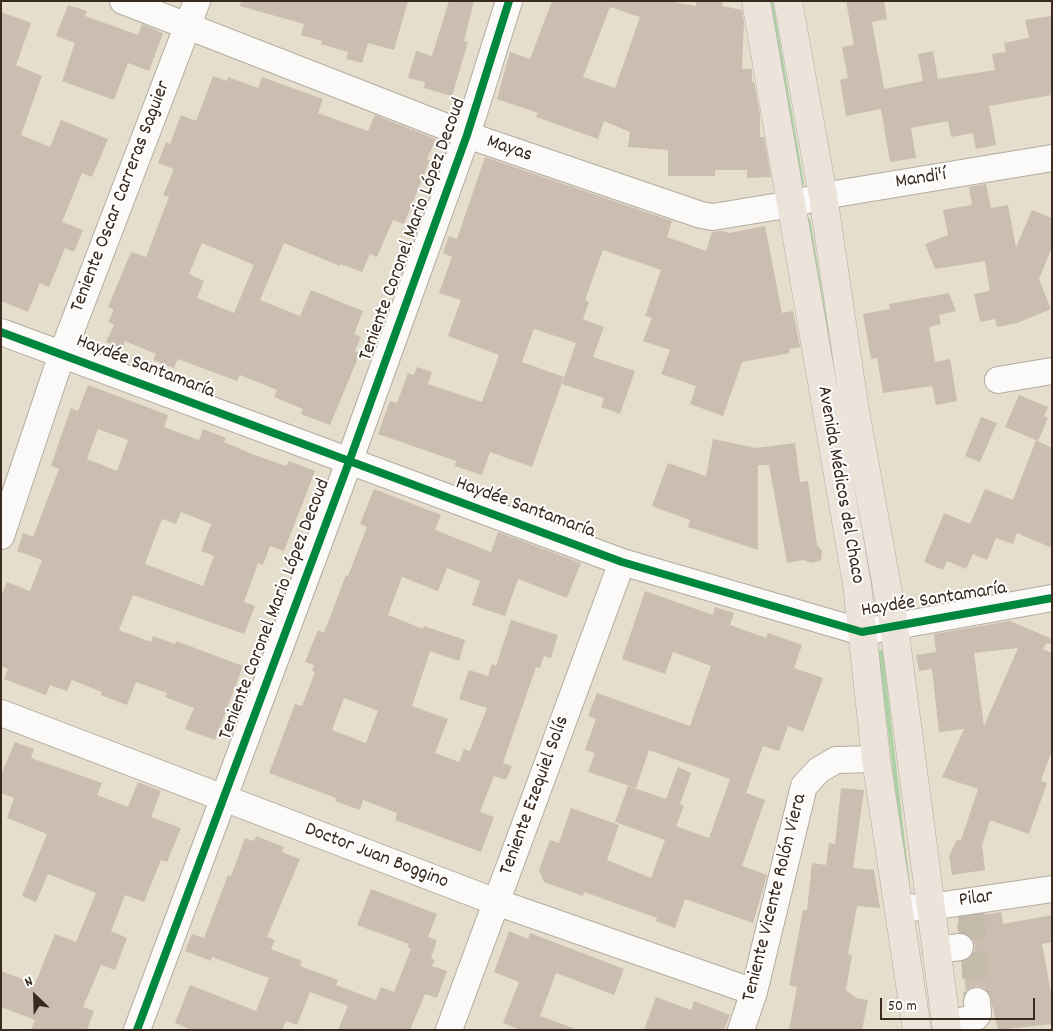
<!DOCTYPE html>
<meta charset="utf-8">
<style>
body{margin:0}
#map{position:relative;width:1053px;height:1031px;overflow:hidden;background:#e5decd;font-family:Dekko,sans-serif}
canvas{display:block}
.frame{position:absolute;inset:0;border:2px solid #3b2a1e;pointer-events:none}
.north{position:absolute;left:10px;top:971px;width:50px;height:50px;-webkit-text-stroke:4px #fff;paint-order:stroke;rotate:336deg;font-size:14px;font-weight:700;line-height:20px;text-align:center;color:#3b2a1e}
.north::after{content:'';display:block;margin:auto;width:18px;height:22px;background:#3b2a1e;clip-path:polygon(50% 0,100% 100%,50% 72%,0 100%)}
.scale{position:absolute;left:880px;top:998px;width:155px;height:22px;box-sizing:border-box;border:2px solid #3b2a1e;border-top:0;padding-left:6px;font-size:15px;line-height:18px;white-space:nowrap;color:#3b2a1e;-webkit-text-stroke:4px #fff;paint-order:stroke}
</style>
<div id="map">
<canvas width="1053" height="1031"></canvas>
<div class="frame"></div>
<div class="north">N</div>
<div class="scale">50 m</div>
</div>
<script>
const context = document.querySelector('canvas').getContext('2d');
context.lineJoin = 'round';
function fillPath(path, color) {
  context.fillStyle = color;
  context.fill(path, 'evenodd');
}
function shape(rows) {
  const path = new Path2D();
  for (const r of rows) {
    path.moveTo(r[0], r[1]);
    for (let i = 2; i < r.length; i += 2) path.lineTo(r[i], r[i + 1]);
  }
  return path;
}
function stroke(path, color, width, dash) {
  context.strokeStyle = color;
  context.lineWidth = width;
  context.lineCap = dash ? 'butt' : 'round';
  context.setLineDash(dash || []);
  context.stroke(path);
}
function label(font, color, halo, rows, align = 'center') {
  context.font = font + ' Dekko,sans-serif';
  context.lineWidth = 4;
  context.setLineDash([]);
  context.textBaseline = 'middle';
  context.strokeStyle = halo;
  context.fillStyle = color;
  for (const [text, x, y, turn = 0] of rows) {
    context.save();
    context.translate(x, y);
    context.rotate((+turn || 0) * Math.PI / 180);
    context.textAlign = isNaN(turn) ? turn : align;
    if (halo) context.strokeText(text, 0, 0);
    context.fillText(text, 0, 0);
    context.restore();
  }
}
fillPath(shape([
 [768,1,773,1,804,184,802,186,800,186],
 [807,218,810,218,872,597],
 [880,649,883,651,910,886,907,884,878,652]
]), '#add1a4');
fillPath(shape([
 [241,1,408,1,394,50,368,43,362,63,346,59,348,52,321,44,322,41,301,35,304,24,240,6],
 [449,1,474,1,464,41,468,42,452,96,424,88,425,82,408,78,416,51,432,56],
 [552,1,669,1,696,6,696,1,723,1,722,6,742,10,744,22,742,69,752,69,752,82,754,82,760,114,760,137,764,137,771,177,747,178,747,170,715,170,715,176,668,176,668,150,628,147,630,132,604,121,598,139,536,117,538,113,497,99,510,52,530,59],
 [610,7,640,17,615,88,583,77],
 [846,1,884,1,887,19,872,22,884,89,923,81,918,54,933,51,938,79,995,70,992,54,1006,52,1004,43,1029,38,1025,20,1052,16,1052,95,989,106,996,145,976,149,973,133,951,137,948,121,911,128,916,158,890,162,881,109,846,116,840,80,848,78,842,47,854,45],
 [68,5,87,11,85,16,138,35,142,24,163,33,149,71,128,63,114,100,62,81,75,43,56,36],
 [1,12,31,23,16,65,42,76,21,135,50,147,61,120,108,139,92,177,82,173,62,222,83,230,74,252,65,248,49,287,40,283,28,312,1,301],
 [213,76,227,81,228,77,258,88,262,77,323,99,318,113,368,131,375,115,436,139,427,159,430,160,404,224,393,220,377,257,370,254,362,272,341,264,340,266,284,243,260,300,300,316,311,290,363,311,354,334,361,337,355,351,360,353,330,425,301,414,303,409,274,397,277,390,240,375,237,381,178,359,174,368,153,360,156,354,125,341,122,349,106,342,114,325,108,322,114,310,108,307,131,252,146,257,169,197,163,195,174,169,158,163,166,142,170,144,181,115,196,121],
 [202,243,254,265,234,313,197,298,204,281,189,274],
 [485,157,672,221,667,237,706,251,712,232,723,231,729,233,765,226,782,313,793,311,800,347,789,349,790,353,742,362,723,416,690,404,696,386,661,374,670,350,643,341,652,318,645,316,661,270,603,250,585,300,589,302,583,319,604,327,593,357,635,371,620,414,601,407,604,398,562,384,576,343,534,329,522,362,564,377,532,467,490,452,482,475,455,466,456,461,378,434,390,401,397,403,408,373,414,375,417,367,432,372,428,384,482,402,499,355,448,336,461,300,439,293,452,257,443,253,449,236,457,239],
 [986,184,991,208,1008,205,1016,247,1032,210,1052,218,1052,247,1039,279,1051,309,1017,323,997,327,995,319,980,322,974,294,990,291,985,261,935,269,925,244,948,235,943,210,972,205,969,187],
 [949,293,956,311,939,315,941,324,929,327,935,362,950,359,957,401,936,405,932,386,883,393,877,358,871,359,863,314,890,309,889,304],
 [88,385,168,415,164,427,199,440,203,429,226,438,224,442,252,454,286,466,289,461,315,471,284,551,270,546,263,565,258,563,244,602,255,606,244,634,133,595,119,630,151,642,153,636,175,644,176,641,243,666,215,740,185,729,194,708,165,697,167,693,136,682,127,705,101,695,102,692,72,680,67,691,50,685,46,695,4,679,8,669,1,666,1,596,7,582,30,591,42,560,17,551,23,533,33,537,59,469,51,466,60,439,71,408,78,411],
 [98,429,128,440,117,471,87,459],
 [181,512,211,524,201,551,214,556,203,586,145,564,162,519,176,524],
 [1019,395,1048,407,1044,416,1048,418,1038,441,1005,427],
 [981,417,997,423,980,462,965,456],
 [713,439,756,448,795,443,800,482,808,481,817,545,822,551,821,560,813,563,803,560,787,563,769,465,758,465,758,550,688,527,690,520,652,506,668,463,706,476],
 [1036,440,1052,448,1052,548,1017,533,1013,544,996,538,987,560,973,554,966,569,947,561,943,570,924,562,944,513,970,524,985,489,1013,500],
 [374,489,441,515,435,530,491,552,498,532,581,563,567,598,518,579,505,616,472,605,480,581,447,568,438,591,402,577,388,615,423,629,424,626,465,640,459,661,430,651,412,706,448,719,435,753,459,762,464,749,470,751,487,708,459,699,469,670,488,676,492,664,496,666,511,620,558,635,551,658,544,656,540,668,536,667,503,763,512,766,506,780,494,776,480,812,494,817,481,852,395,820,397,813,363,800,360,810,335,801,336,798,269,773,295,704,302,706,315,672,312,671,314,665,305,662,318,630,324,633,346,575,348,576,367,527,360,524],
 [344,698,378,711,366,743,332,730],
 [645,591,713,615,715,607,734,613,730,625,766,638,768,633,802,645,794,668,823,678,803,732,788,726,779,751,763,746,746,793,765,800,742,866,767,875,753,923,685,899,675,928,656,921,657,918,584,892,583,896,544,882,539,870,550,840,559,843,571,808,619,825,607,860,651,878,665,840,615,822,628,786,666,799,678,767,691,773,680,804,684,806,676,826,709,838,730,779,649,750,636,788,588,772,595,753,585,750,596,719,588,716,597,693,690,726,711,666,673,652,665,674,622,659],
 [1010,621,1052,639,1052,643,1046,644,1043,649,1052,653,1052,750,1041,781,1047,783,1029,834,990,820,982,845,985,870,952,875,949,856,957,840,961,840,978,789,942,777,964,729,939,732,932,669,919,671,916,655,936,652,934,634],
 [1018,648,984,726,974,653],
 [15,742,34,749,31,758,102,783,97,795,128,807,138,782,161,791,151,817,181,828,167,862,161,860,144,902,125,895,111,931,127,938,115,970,101,965,83,1007,94,1011,87,1030,31,1030,35,1020,1,1007,1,971,35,984,55,934,76,942,96,893,48,874,36,902,22,896,47,834,7,818,14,798,1,793,1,775],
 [841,788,864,790,853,868,874,870,880,908,857,906,848,954,852,955,846,990,856,998,868,1000,862,1030,789,1030,797,987,789,985,803,910,807,910,812,863,826,865,829,843,835,844],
 [256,836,284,847,282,852,300,859,267,937,275,940,271,949,302,961,300,966,338,980,336,985,376,1000,381,987,394,992,411,949,407,947,409,944,357,925,371,889,437,914,428,937,437,940,431,958,435,960,432,966,447,971,437,998,425,994,410,1030,338,1030,348,1006,310,992,297,1025,286,1021,282,1030,191,1030,175,1023,190,985,256,1011,269,978,212,957,211,961,185,951,192,934,204,938,228,875,231,876,245,838,254,841],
 [1001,912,1003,924,1052,915,1052,942,1042,944,1052,998,1052,1024,998,1030,989,992,984,988,976,986,966,991,962,962,969,959,974,953,975,945,972,938,966,933,958,932,957,924,962,918],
 [509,931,528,939,530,933,624,969,614,995,556,973,540,1016,573,1028,573,1030,520,1030,503,1023,519,982,494,972],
 [656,997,691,1010,694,1001,730,1015,724,1030,644,1030]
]), '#cbbdb0');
stroke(shape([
 [971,913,977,1001]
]), '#c3baaa', 26, [26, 13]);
const minor = shape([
 [123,1,467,135,701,215,713,217,792,204,823,196,1052,158],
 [1,332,622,562,862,632,1052,598],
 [998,380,1052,371],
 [1,536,62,354,197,1],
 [1,713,496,902,754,992],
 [900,908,930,907,1052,889],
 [936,950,960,947],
 [946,1025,976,1017,978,1014,977,1001],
 [137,1030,349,462,467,135,509,1],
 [449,1030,622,562],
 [741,1030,754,992,804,786,819,770,836,760,876,759]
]);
const major = shape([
 [756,1,857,584,876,759,917,1030],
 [788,1,823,196,854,405,894,626,947,1030]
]);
stroke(minor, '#b2aca0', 28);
stroke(major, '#b2aca0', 29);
stroke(minor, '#fbfaf8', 26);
stroke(major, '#ece4db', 28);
stroke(shape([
 [1,332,622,562,862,632,1052,598],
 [137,1030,349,462,467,135,509,1]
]), '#00873e', 8);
label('20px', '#3b2a1e', '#fff', [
 ["Mayas",509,150,19],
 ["Mandi'í",921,180,-9],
 ["Teniente Oscar Carreras Saguier",122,197,-69],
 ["Teniente Coronel Mario López Decoud",414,230,-70],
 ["Haydée Santamaría",145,368,21],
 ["Avenida Médicos del Chaco",839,485,80],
 ["Haydée Santamaría",525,509,20],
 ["Haydée Santamaría",934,601,-9],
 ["Teniente Coronel Mario López Decoud",276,610,-69],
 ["Teniente Ezequiel Solís",536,796,-70],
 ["Doctor Juan Boggino",376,857,21],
 ["Teniente Vicente Rolón Viera",776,898,-76],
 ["Pilar",976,900,-8]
]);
</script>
